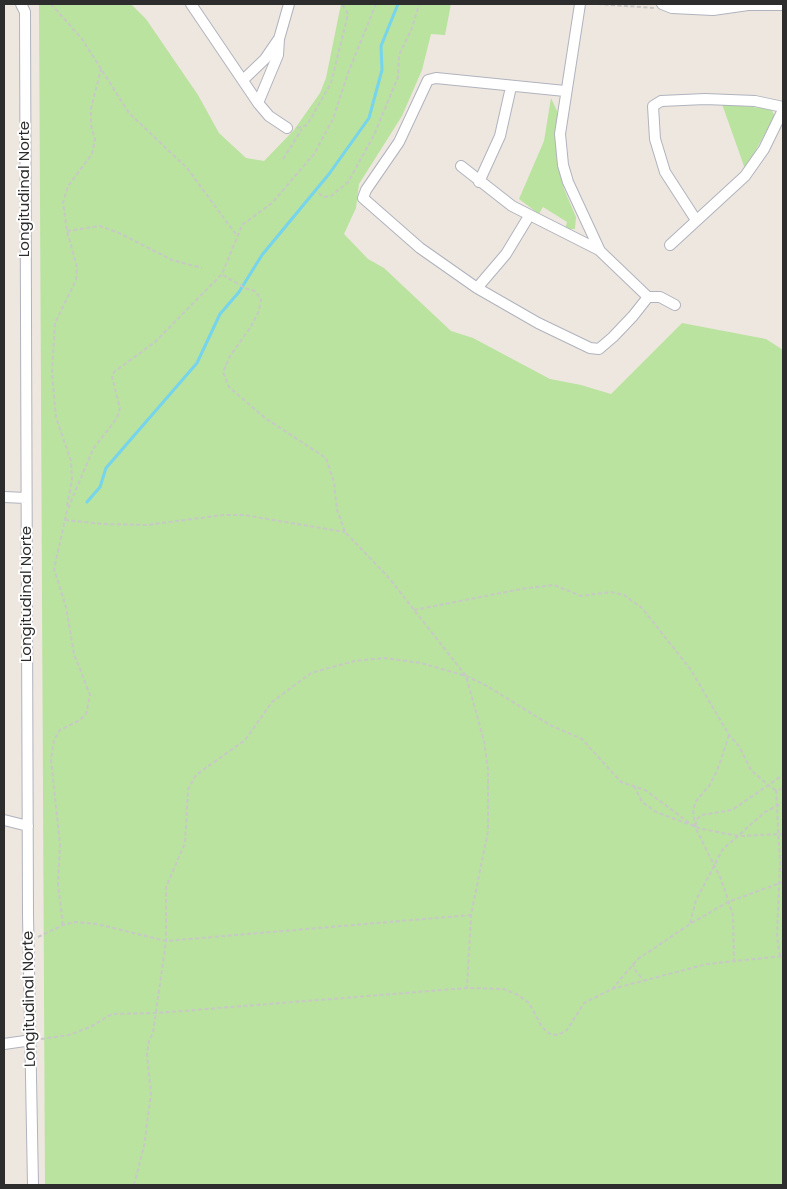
<!DOCTYPE html>
<style>
body{margin:0}
#map{position:relative;width:787px;height:1189px;overflow:hidden;background:#eee7e0;font-family:Poppins,sans-serif}
canvas{display:block}
.frame{position:absolute;inset:0;border:5px solid #2d2d2d;pointer-events:none}
</style>
<div id="map">
<canvas width="787" height="1189"></canvas>
<div class="frame"></div>
</div>
<script>
const context = document.querySelector('canvas').getContext('2d');
context.lineJoin = 'round';
function fillPath(path, color) {
  context.fillStyle = color;
  context.fill(path, 'evenodd');
}
function shape(rows) {
  const path = new Path2D();
  for (const r of rows) {
    path.moveTo(r[0], r[1]);
    for (let i = 2; i < r.length; i += 2) path.lineTo(r[i], r[i + 1]);
  }
  return path;
}
function stroke(path, color, width, dash) {
  context.strokeStyle = color;
  context.lineWidth = width;
  context.lineCap = dash ? 'butt' : 'round';
  context.setLineDash(dash || []);
  context.stroke(path);
}
function label(font, color, halo, rows, align = 'center') {
  context.font = font + ' Poppins,sans-serif';
  context.lineWidth = 4;
  context.setLineDash([]);
  context.textBaseline = 'middle';
  context.strokeStyle = halo;
  context.fillStyle = color;
  for (const [text, x, y, turn = 0] of rows) {
    context.save();
    context.translate(x, y);
    context.rotate((+turn || 0) * Math.PI / 180);
    context.textAlign = isNaN(turn) ? turn : align;
    if (halo) context.strokeText(text, 0, 0);
    context.fillText(text, 0, 0);
    context.restore();
  }
}
fillPath(shape([
 [39,4,131,4,146,19,198,95,219,133,246,158,264,161,294,130,320,93,326,78,341,4,451,4,445,35,431,34,422,70,402,116,359,184,356,208,344,234,368,259,384,268,451,331,473,338,550,379,581,385,611,394,682,323,766,339,783,350,783,1185,45,1185],
 [551,98,557,111,557,159,564,189,576,217,575,229,565,229,567,222,543,207,539,214,519,199,544,141],
 [722,104,771,109,775,116,745,169]
]), '#b9e39e');
stroke(shape([
 [87,502,100,487,106,468,197,363,220,314,239,292,262,255,329,174,369,118,382,70,381,46,398,4]
]), '#76d4ed', 3);
const street = shape([
 [21,4,25,12,28,915,33,1185],
 [191,4,258,103,269,116,287,128],
 [580,4,560,134,563,165,568,182,600,251,648,297,660,297,675,305],
 [662,4,672,8,713,10,748,5,783,5],
 [243,80,265,59,278,40],
 [565,91,436,78,428,80,399,142,366,190,363,198,420,248,477,288,538,323,590,348,599,349,613,337,633,316,648,297],
 [258,103,278,55,279,39,289,4],
 [461,166,512,206,599,250],
 [479,182,500,136,511,87],
 [696,220,665,172,655,139,653,106,661,101,705,99,755,101,783,107],
 [670,245,745,176,764,149,783,110],
 [477,288,506,254,529,216],
 [4,497,26,498],
 [4,820,28,826],
 [4,1044,32,1040]
]);
stroke(street, '#b0b3bd', 12);
stroke(shape([
 [51,4,82,39,129,113,187,168,237,236],
 [598,4,654,8],
 [297,128,307,125,331,83,348,14,342,4],
 [283,159,302,129],
 [319,193,323,197,331,196,348,182,374,135,398,77,399,55,412,28,419,4],
 [67,231,100,226,119,233,172,260,202,268],
 [223,275,245,288,255,291,261,299,259,311,250,328,230,356,223,372,229,387,265,418,326,458,334,482,337,510,345,532,389,578,466,676,484,741,488,770,488,831,471,915,467,988],
 [67,506,72,480,71,461,56,418,52,373,55,323,76,280,77,267,67,231,63,203,68,186,92,154,95,139,91,126,91,108,101,69],
 [65,520,103,524,147,525,223,515,244,515,345,532],
 [414,610,521,589,554,585,581,596,611,592,624,595,642,608,691,670,729,735,739,746,751,770,769,786,776,790,783,789],
 [729,735,717,771,709,786,696,801,693,810,695,827,721,879,733,915,734,960],
 [634,786,642,802,656,812,702,829,739,836,783,834],
 [776,790,780,863,777,937,780,956],
 [690,923,696,900,723,849,765,812,783,803],
 [63,925,58,885,60,845,51,760,54,740,60,730,80,720,86,714,90,695,74,654,66,607,54,569,67,511,93,449,117,418,120,408,112,377,114,372,155,342,222,274,242,225,272,203,314,154,333,119,348,73,376,4],
 [38,937,63,925,75,922,97,924,166,941,471,915],
 [633,963,635,970,643,980],
 [612,989,638,959,690,924,728,902,783,882],
 [41,1039,69,1035,90,1027,112,1014,157,1013,467,988,504,989,518,995,529,1003,542,1027,550,1034,558,1035,567,1030,584,1003,612,989,707,964,783,956],
 [134,1185,144,1146,151,1094,147,1054,149,1040,153,1033,166,941,166,887,185,843,188,789,196,775,245,740,272,702,311,673,354,661,384,658,421,663,466,676,487,686,550,725,582,739,621,782,645,790,695,827,697,819,702,815,732,810,783,775]
]), '#c8c8c8', 2, [4, 2.5]);
stroke(street, '#fff', 10);
label('15px', '#2d2d2d', '#fff', [
 ["Longitudinal Norte",25,189,-90],
 ["Longitudinal Norte",27,594,-90],
 ["Longitudinal Norte",30,999,-91]
]);
</script>
